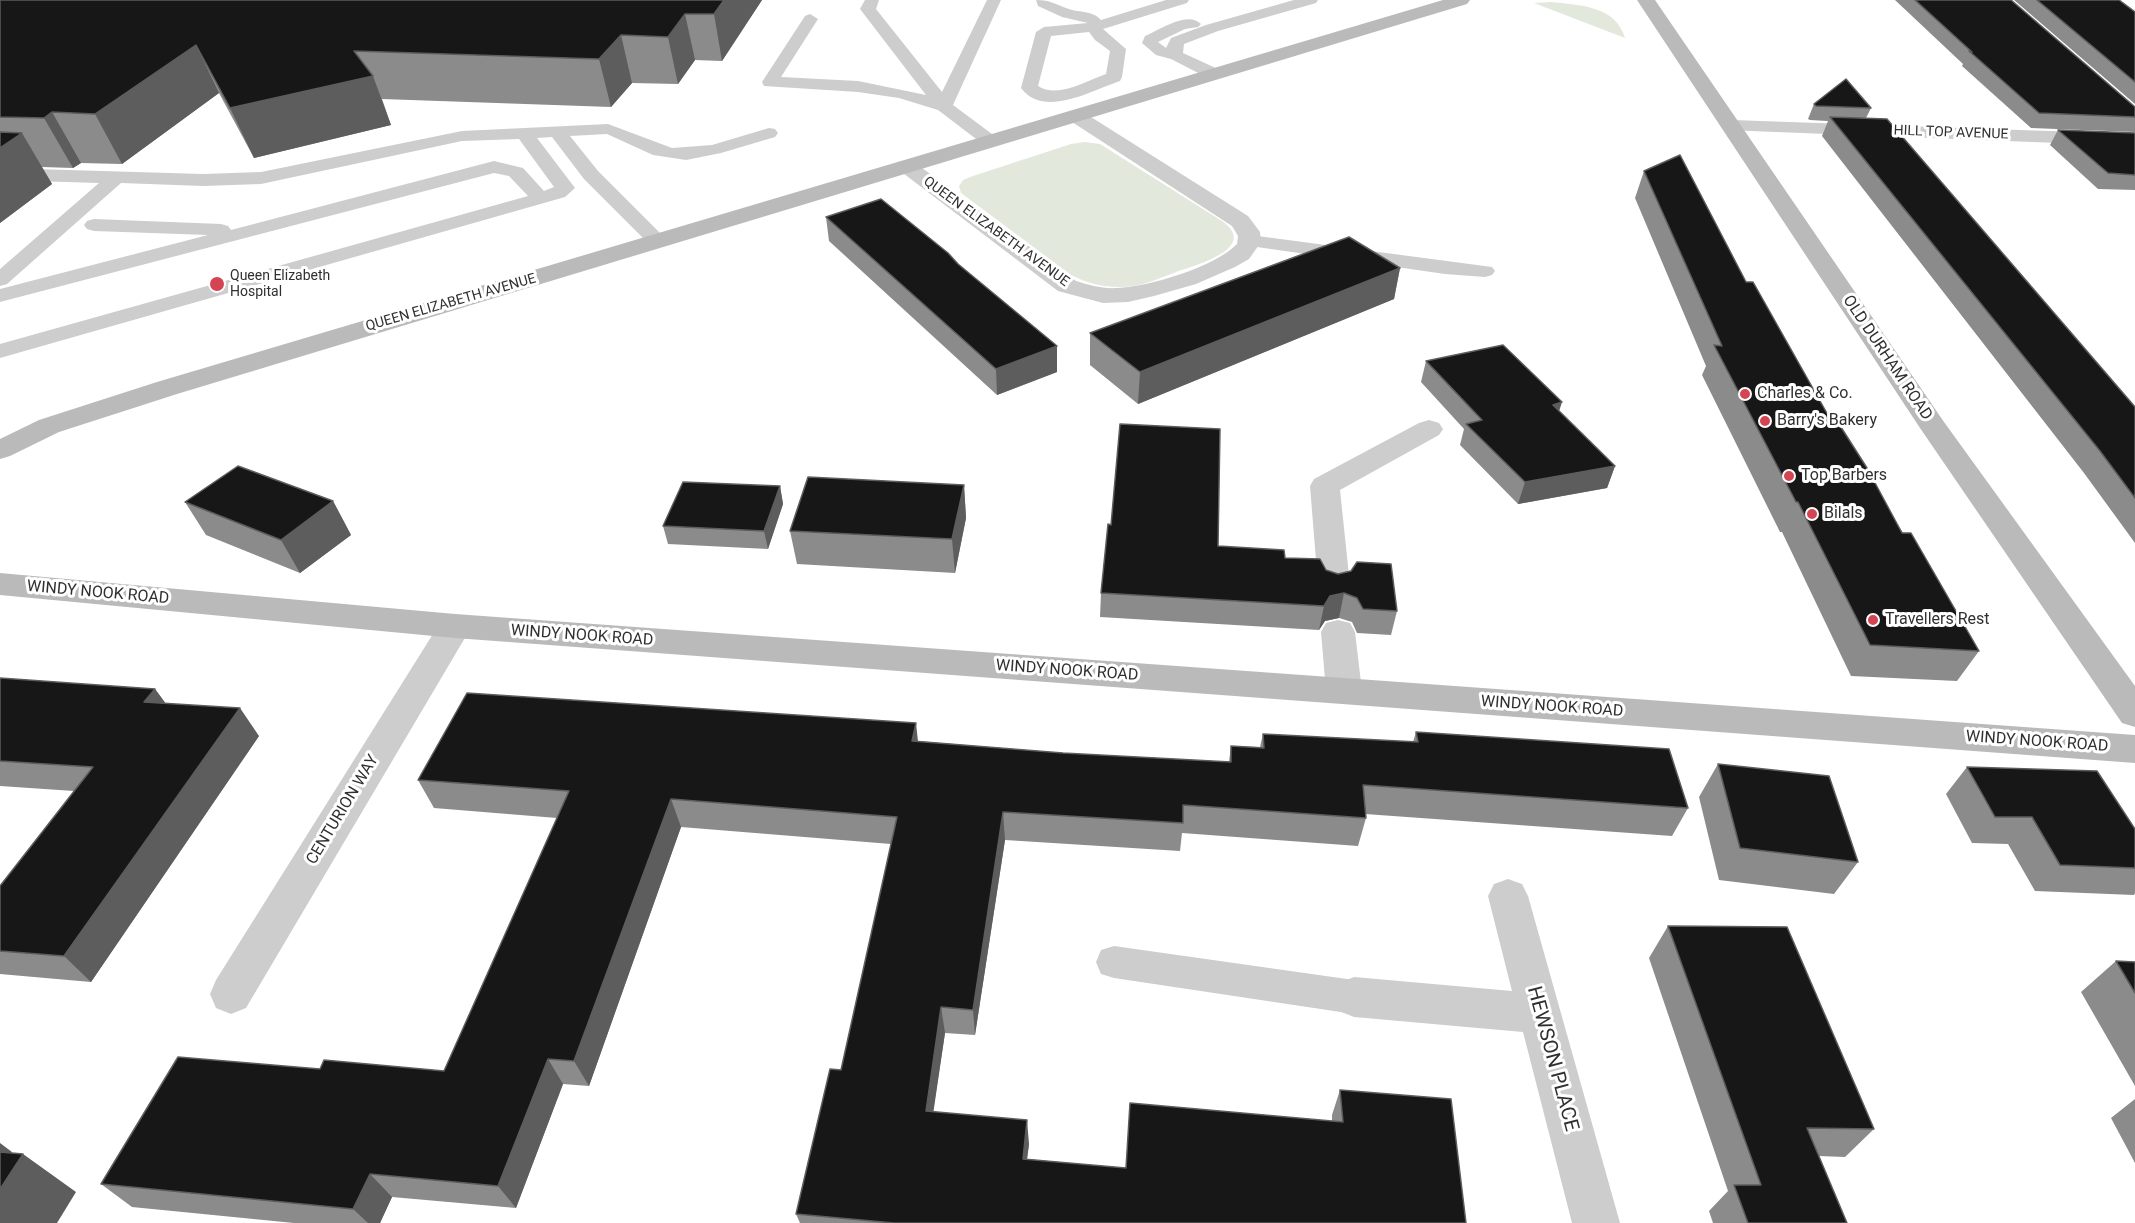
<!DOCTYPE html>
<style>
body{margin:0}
canvas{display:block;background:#fff}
</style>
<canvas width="2135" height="1223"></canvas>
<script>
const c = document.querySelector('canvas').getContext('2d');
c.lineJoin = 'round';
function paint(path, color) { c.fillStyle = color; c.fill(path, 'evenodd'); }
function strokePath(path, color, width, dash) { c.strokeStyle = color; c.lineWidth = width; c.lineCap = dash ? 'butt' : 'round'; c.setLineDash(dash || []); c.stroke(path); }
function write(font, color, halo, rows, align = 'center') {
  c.font = font + ' Roboto,sans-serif'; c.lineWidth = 6; c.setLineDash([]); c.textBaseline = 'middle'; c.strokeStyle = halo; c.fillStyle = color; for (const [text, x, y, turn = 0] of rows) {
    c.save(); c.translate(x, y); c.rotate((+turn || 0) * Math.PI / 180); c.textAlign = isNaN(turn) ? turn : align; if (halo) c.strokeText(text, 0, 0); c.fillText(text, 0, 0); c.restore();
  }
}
paint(new Path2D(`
 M1551,2c29,3 65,4 74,36l-91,-35z
 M1085,142l15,2 122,77c38,27 -26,44 -46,51 -13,5 -29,12 -43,14 -23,3 -42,-1 -62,-11l-110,-82 -2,-7 4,-6 10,-4 98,-32z`), '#e3e8dc');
paint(new Path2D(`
 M865,0h14l-3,9 66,83 45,-92h14l-48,105 43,32 3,4 -3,4h-12l-46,-35 -39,-12 -41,-6 -94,-6 -2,-4 43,-66 5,-2 8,5 -37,58 77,4 68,14 -66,-86z
 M1036,0c15,0 18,4 33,9 11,4 23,1 32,11l65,-20h23l-2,3 -84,26 23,20 -4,28 -2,4c-28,9 -76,38 -99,7l15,-56 8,-5 44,-4 -26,-6 -24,-11zM1089,32l6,8 15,11 -4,23c-20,7 -49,25 -68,12l13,-50z
 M1294,0h24l-2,3 -98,28 -34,13 -1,9 37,17 2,4 -2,4h-12l-37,-19 -15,-4 -14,-12 3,-7c14,-6 43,-26 56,-12l-3,3 -13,2 -27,13 8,6 5,-10 35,-13z
 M608,124l64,24 40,-3 57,-17 6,1 3,4 -3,4 -54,16 -35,7 -33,-5 -46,-21 -37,2 28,35 67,67 3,4 -3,4h-14l-67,-67 -32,-42 -15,1 38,50 -10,9 -565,161v-14l528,-148 -19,-20 -15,-3 -494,129v-13l208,-54 -114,-4 -7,-2 -3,-4 3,-4 7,-2 127,5 7,2 3,4 263,-69 29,7 21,23 10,-4 -35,-48 -57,2 -201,43 -58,2 -82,-3 -114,101 -7,2v-17l99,-86 -99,-3v-12l203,6 58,-2 201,-41z
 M1250,235l242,32 3,4 -3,4 -7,2 -40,-3 -202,-29 -3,-4 3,-4z
 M1114,946l240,34 13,5 6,12 -6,12 -13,5 -240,-36 -13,-4 -5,-12 5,-12z`), '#cdcdcd');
paint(new Path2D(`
 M1076,110l7,2 165,104 12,16 1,10 -12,17 -14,8 -39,17 -42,12 -26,6 -25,1 -45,-12 -163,-124 3,-5 8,-1 8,1 162,119c13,4 26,8 41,7 31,-1 98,-21 120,-44l1,-8 -6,-10 -163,-106 -3,-4 3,-4z
 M1732,120l403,14v12l-410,-16 -3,-4 3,-4z
 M1429,420l10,3 4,6 -4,6 -99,55 10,95 -5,8 -11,3 -11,-3 -5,-8 -8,-99 4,-7 105,-56z
 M455,614l12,4 5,8 -226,382 -15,6 -15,-6 -6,-14 6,-14 227,-362z
 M1338,620l12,3 5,9 7,59 -6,9 -12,4 -12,-4 -6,-9 -5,-59 5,-9z
 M1508,879l14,5 6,12 92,327h-48l-49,-191 -169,-15 -15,-6 -6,-14 6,-14 15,-6 158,14 -24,-95 6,-12z`), '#cdcdcd');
paint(new Path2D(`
 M1443,0h27l-3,4 -1290,390 -118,38 -49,24 -10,3v-20l39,-19 118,-38z
 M1637,0h18l289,422 191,264v41l-13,-4 -202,-295z
 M0,573l455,41 1680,121v28l-1680,-125 -455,-43z`), '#bababa');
paint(new Path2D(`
 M0,0h762l-40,61 -27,-1 -17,24 -46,-1 -21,24 -229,-8 9,26 -137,33 -35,-65 -97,71 -41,-1 -8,5 -31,-1 10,17 -52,39z
 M1895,0h116l124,107v25l-104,-4 -69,-62 1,-2z
 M2014,0h105l16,12v92z
 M1814,104l57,4 -5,10 269,289v136l-51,-70 -262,-337 6,-15 -18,-1 -2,-1z
 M2058,130l77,3v57l-37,-1 -48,-44z
 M1644,171l102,111 87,142 146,227 -22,30 -106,-5 -69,-144h-2l-78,-157 4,-9 -71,-168z
 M826,217l132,47 99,82v26l-60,23 -168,-154z
 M1400,268l-6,31 -256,105 -48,-39v-32z
 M1426,361l133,50 56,55 -8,22 -89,16 -58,-59 4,-16 -43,-47z
 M964,485l2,33 -11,55 -158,-9 -7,-33z
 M780,486l3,18 -15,45 -100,-5 -5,-18z
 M333,501l18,34 -51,38 -94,-38 -21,-33z
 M1218,546l67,12 41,12 71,41 -6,24 -34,-2 -5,-11 -13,-4 -14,3 -6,9 -219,-13 1,-24z
 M0,678l155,11 11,15 93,32 -168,246 -91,-8v-88l74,-95 -74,-5z
 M1416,732l272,76 -16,28 -307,-22 1,4 -8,28 -176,-13 -2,18 -175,-11 -30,195 -30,-2 -12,78 96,33 -2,15 99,9 4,-65 202,18v-6l8,-25 126,133h-666l-4,-9 45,-144 50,-226 -210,-17 -92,259 -26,-2 -47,124 -124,-11 -12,26h-86l-162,-16 -31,-23 219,-115 124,2 113,-253 -123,-10 -16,-28 500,-39 145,12 166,9 2,-16 29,1 3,-13 150,8z
 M1718,764l140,98 -24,32 -115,-14 -20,-83z
 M1967,767l168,62v64l-1,2 -99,-4 -27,-47 -36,-1 -26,-49z
 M1668,926l206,203 -29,28 -26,-1 28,67h-134l-4,-12 19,-20 -79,-233z
 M2116,961l19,1v124l-54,-94z
 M2135,1099v64l-24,-45z`), '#8b8b8b');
paint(new Path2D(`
 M724,0h38l-40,61 -8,-47z
 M685,14l10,46 -17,24 -10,-47z
 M621,35l11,48 -21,24 -12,-48z
 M196,45l23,48 -97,71 -27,-50z
 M373,76l18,49 -137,33 -24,-50z
 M52,112l29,51 -8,5 -29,-50z
 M22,133l30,51 -52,39v-75z
 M1400,268l-6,31 -256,105 2,-32z
 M1057,346v26l-60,23 -1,-26z
 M1562,402l-7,22 -2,-19z
 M1615,466l-8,22 -89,16 7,-22z
 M964,485l2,33 -11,55 -3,-34z
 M780,486l3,18 -15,45 -4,-18z
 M333,501l18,34 -51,38 -19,-33z
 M1344,593l-5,25 -14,3 -6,9 5,-24 6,-10z
 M155,689l20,27 -31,-14z
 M240,708l19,28 -168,246 -27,-26z
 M916,723l3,28 -7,-10z
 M671,799l10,28 -92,259 -15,-25z
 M1003,812l2,28 -30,195 -2,-25z
 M941,1007l4,26 -15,102 -4,-24z
 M548,1059l15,25 -47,124 -18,-22z
 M1027,1120l2,24 -5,38 -1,-23z
 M0,1143l12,9 -12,18z
 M23,1154l53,38 -19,31h-57v-34z
 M370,1174l22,23 -12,26h-12l-15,-14z`), '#5d5d5d');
const building = new Path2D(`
 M0,0h724l-10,14h-29l-17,23 -47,-2 -22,24 -245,-8 19,25 -143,32 -34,-63 -101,69 -43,-2 -8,6 -44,-1z
 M1915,0h96l124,107v10l-96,-4 -70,-62 3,1z
 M2037,0h82l16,12v70z
 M1846,79l25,29 -55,-2 -2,-2z
 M1830,117l57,2 248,288v91l-35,-47z
 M2058,130l77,3v42l-27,-2z
 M0,132l22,1 -22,15z
 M1680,155l66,127h7l80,142h6l28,44 35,65h9l68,118 -109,-6 -72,-143h-2l-82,-157 8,1 -78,-175z
 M881,199l67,54 10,11 99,82 -61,23 -170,-152z
 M1349,237l51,31 -260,104 -50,-39z
 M1503,345l59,57 -9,3 62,61 -90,16 -59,-58 16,-4 -56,-59z
 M1120,424l100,5 -2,117 66,4 1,8 35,1 6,11 12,4 13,-3 6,-9 34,2 6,47 -34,-2 -6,-11 -13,-5 -14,3 -6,10 -223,-13 7,-69 3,1z
 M238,466l95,35 -52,39 -96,-38z
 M808,477l156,8 -12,54 -162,-8z
 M683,482l97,4 -16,45 -101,-5z
 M0,678l155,11 -11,13 96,6 -176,248 -64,-5v-65l93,-119 -93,-6z
 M467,693l449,30 -4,18 151,12 168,9v-16l33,2 -1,-14 155,8 -2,-10 253,17 19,59 -325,-23 3,33 -183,-13v18l-180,-11 -30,198 -32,-3 -15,104 101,9 -4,39 103,9 4,-65 213,19 -3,-32 111,9 15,124h-572l-98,-9 34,-145 11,1 56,-253 -226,-18 -97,262 -26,-2 -50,127 -128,-12 -17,35 -252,-25 77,-127 142,12 4,-9 120,11 125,-280 -151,-11z
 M1718,764l111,12 29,86 -118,-14z
 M1967,767l130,4 38,58v39l-75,-3 -28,-48h-37z
 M1668,926l119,1 87,202 -67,-1 40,95h-99l-14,-38h27z
 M2116,961l19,1v31z
 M0,1152l23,2 -23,35z`);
paint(building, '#171717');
strokePath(building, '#5d5d5d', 1.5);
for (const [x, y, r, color] of [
 [217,284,8,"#d34552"],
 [1745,394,6,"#d34552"],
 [1765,421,6,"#d34552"],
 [1789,476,6,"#d34552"],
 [1812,514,6,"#d34552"],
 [1873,620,6,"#d34552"]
]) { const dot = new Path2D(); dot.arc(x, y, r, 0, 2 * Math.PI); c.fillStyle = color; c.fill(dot); strokePath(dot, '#fff', 2); }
write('14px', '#303030', '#fff', [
 ["HILL TOP AVENUE",1951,133,2],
 ["QUEEN ELIZABETH AVENUE",996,232,36],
 ["QUEEN ELIZABETH AVENUE",451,303,-16]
]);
write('14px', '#303030', '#fff', [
 ["Queen Elizabeth",230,276],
 ["Hospital",230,292]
], 'left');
write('16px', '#303030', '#fff', [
 ["OLD DURHAM ROAD",1887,358,56],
 ["WINDY NOOK ROAD",98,593,5],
 ["WINDY NOOK ROAD",582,636,4],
 ["WINDY NOOK ROAD",1067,671,4],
 ["WINDY NOOK ROAD",1552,707,4],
 ["WINDY NOOK ROAD",2037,742,4],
 ["CENTURION WAY",343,810,-59]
]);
write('16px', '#303030', '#fff', [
 ["Charles & Co.",1757,394],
 ["Barry's Bakery",1777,421],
 ["Top Barbers",1801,476],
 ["Bilals",1824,514],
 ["Travellers Rest",1885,620]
], 'left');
write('20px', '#303030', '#fff', [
 ["HEWSON PLACE",1552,1059,75]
]);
</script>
